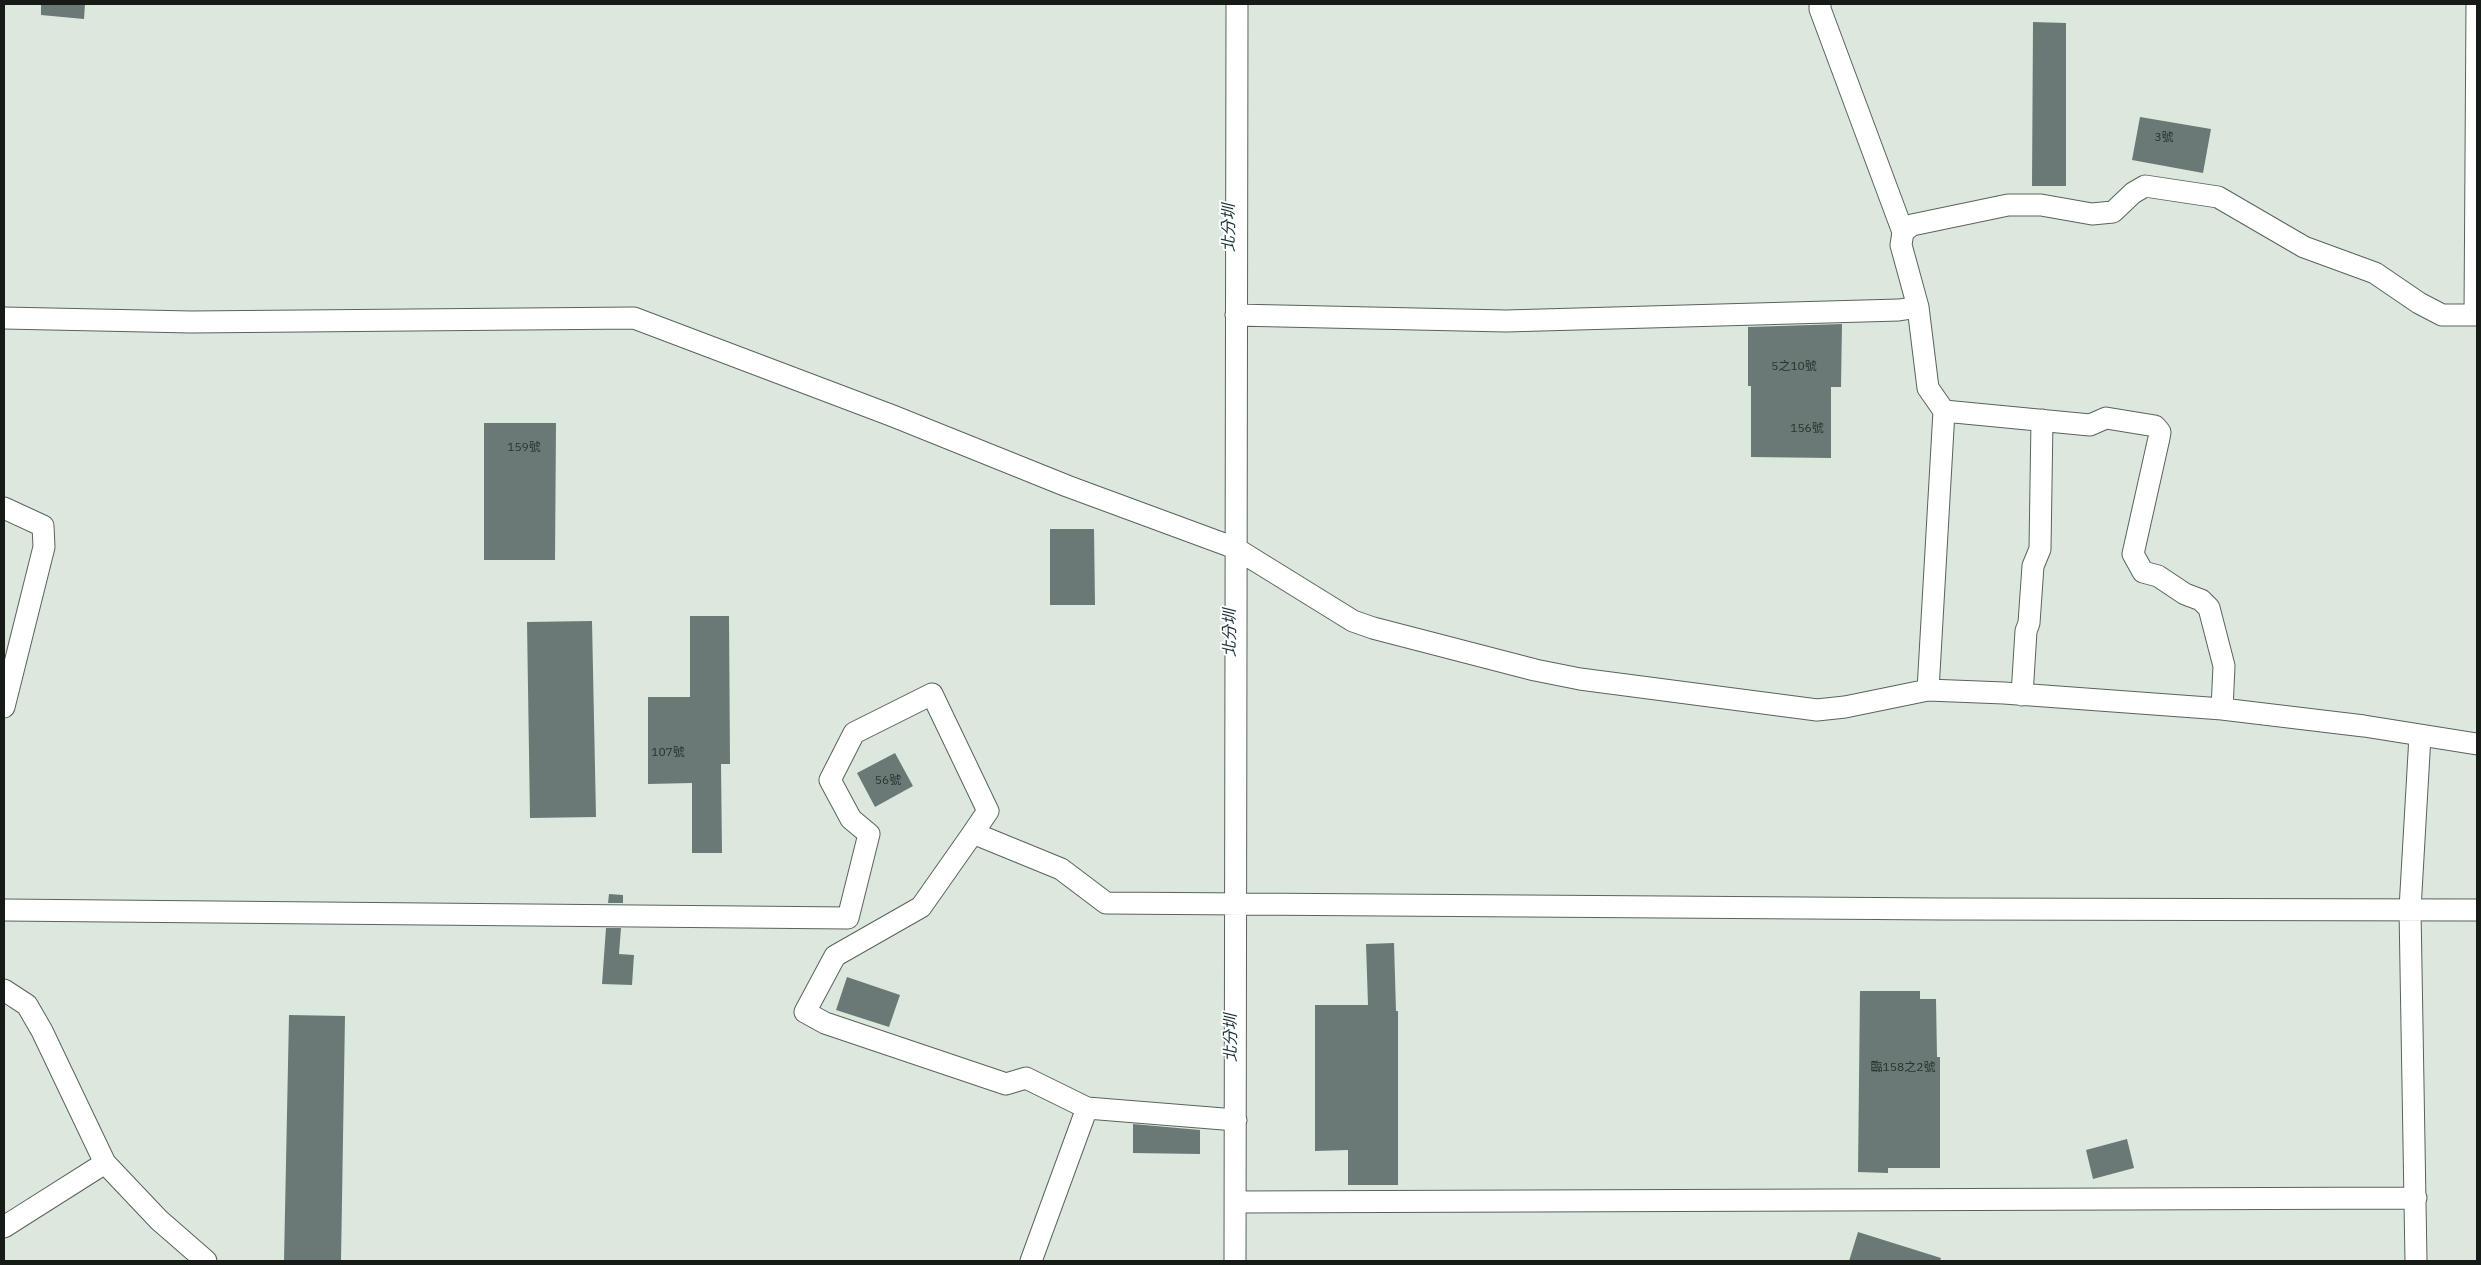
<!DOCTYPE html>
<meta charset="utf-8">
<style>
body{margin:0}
#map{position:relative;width:2481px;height:1265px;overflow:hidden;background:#dce8dd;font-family:"IBM Plex Sans",sans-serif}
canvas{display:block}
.frame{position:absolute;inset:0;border:5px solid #161b17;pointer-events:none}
</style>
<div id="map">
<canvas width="2481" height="1265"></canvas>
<div class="frame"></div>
</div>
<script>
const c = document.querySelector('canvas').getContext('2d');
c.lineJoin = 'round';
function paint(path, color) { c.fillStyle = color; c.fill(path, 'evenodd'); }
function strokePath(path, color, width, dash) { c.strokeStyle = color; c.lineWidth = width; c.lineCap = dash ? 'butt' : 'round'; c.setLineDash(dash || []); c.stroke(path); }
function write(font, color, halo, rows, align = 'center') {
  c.font = font + ' "IBM Plex Sans","Noto Sans TC",sans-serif'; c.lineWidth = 4; c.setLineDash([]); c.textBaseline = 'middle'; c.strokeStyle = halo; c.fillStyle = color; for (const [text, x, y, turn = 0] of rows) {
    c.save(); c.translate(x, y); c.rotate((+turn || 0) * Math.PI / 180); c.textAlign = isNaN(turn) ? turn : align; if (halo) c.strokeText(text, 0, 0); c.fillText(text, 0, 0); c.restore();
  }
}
paint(new Path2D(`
 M41,4h44l-1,15 -43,-4z
 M2033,22l33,1v163h-34z
 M2140,117l71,12 -8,44 -71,-13z
 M1842,324l-1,63h-10v71l-80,-1v-71h-3v-59z
 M484,423h72l-1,137h-71z
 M1050,529h44l1,76h-45z
 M690,616h39l1,148h-9l1,89h-30v-70l-44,1v-87h42z
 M592,621l4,196 -66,1 -3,-196z
 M895,753l18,33 -38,21 -18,-34z
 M609,894l14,1v8h-15z
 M606,928h15l-2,26 15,1 -2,30 -30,-1z
 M1394,943l2,68h2v174h-50v-35l-33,1v-146h53l-2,-61z
 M847,977l53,18 -11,32 -53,-17z
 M1860,991h60v8h16l1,58h3v111h-52v5l-30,-1z
 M289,1015l56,1 -4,245h-57z
 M1133,1124l67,6v24l-67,-1z
 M2127,1139l7,29 -41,11 -7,-29z
 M1858,1232l83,26 -1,3h-91z`), '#6a7975');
const minor = new Path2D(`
 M1820,4v5l83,223
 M1918,307l10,81 16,23 -16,279
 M1236,315l270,6 393,-11 19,-3 -17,-62 2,-13 9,-7 96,-20h33l51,9 21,-2 20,-19 12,-7 73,11 86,50 71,26 44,30 23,12h33l2,-311
 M4,318l187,4 443,-4 259,98 174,70 168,62 118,73 20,7 162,42 45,9 237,31 28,-3 83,-17 76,3 218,16 142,17 113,18
 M1944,411l146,14 16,-7 49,8 5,6 -1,6 -26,116 10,18 15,4 27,18 16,6 8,8 15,58 -2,43
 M4,508l39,18 1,21 -40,160
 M2022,695l4,-64 3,-8 4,-57 7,-17 2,-129
 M973,833l-52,74 -86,49 -30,56 20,11 181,61 20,-6 61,30 149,12
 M4,910l844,8 21,-84 -18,-15 -21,-39 24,-47 78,-39 56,117 -15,22 88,36 45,34 838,6 533,1
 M4,990l23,15 15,26 63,132 54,57 47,41
 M1236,1202l1180,-4
 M4,1227l101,-64
 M1031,1261l56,-153
 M1235,1261l2,-1257
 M2416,1261l-6,-352 10,-173`);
strokePath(minor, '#59635b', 23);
strokePath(minor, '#fff', 21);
write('12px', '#2b322e', null, [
 ["3號",2164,138],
 ["5之10號",1794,367],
 ["156號",1807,429],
 ["159號",524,448],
 ["107號",668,753],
 ["56號",888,781],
 ["臨158之2號",1903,1068]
]);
write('italic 16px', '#183134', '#fff', [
 ["北分圳",1229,228,-90],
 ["北分圳",1230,633,-90],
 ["北分圳",1231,1038,-90]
]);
</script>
